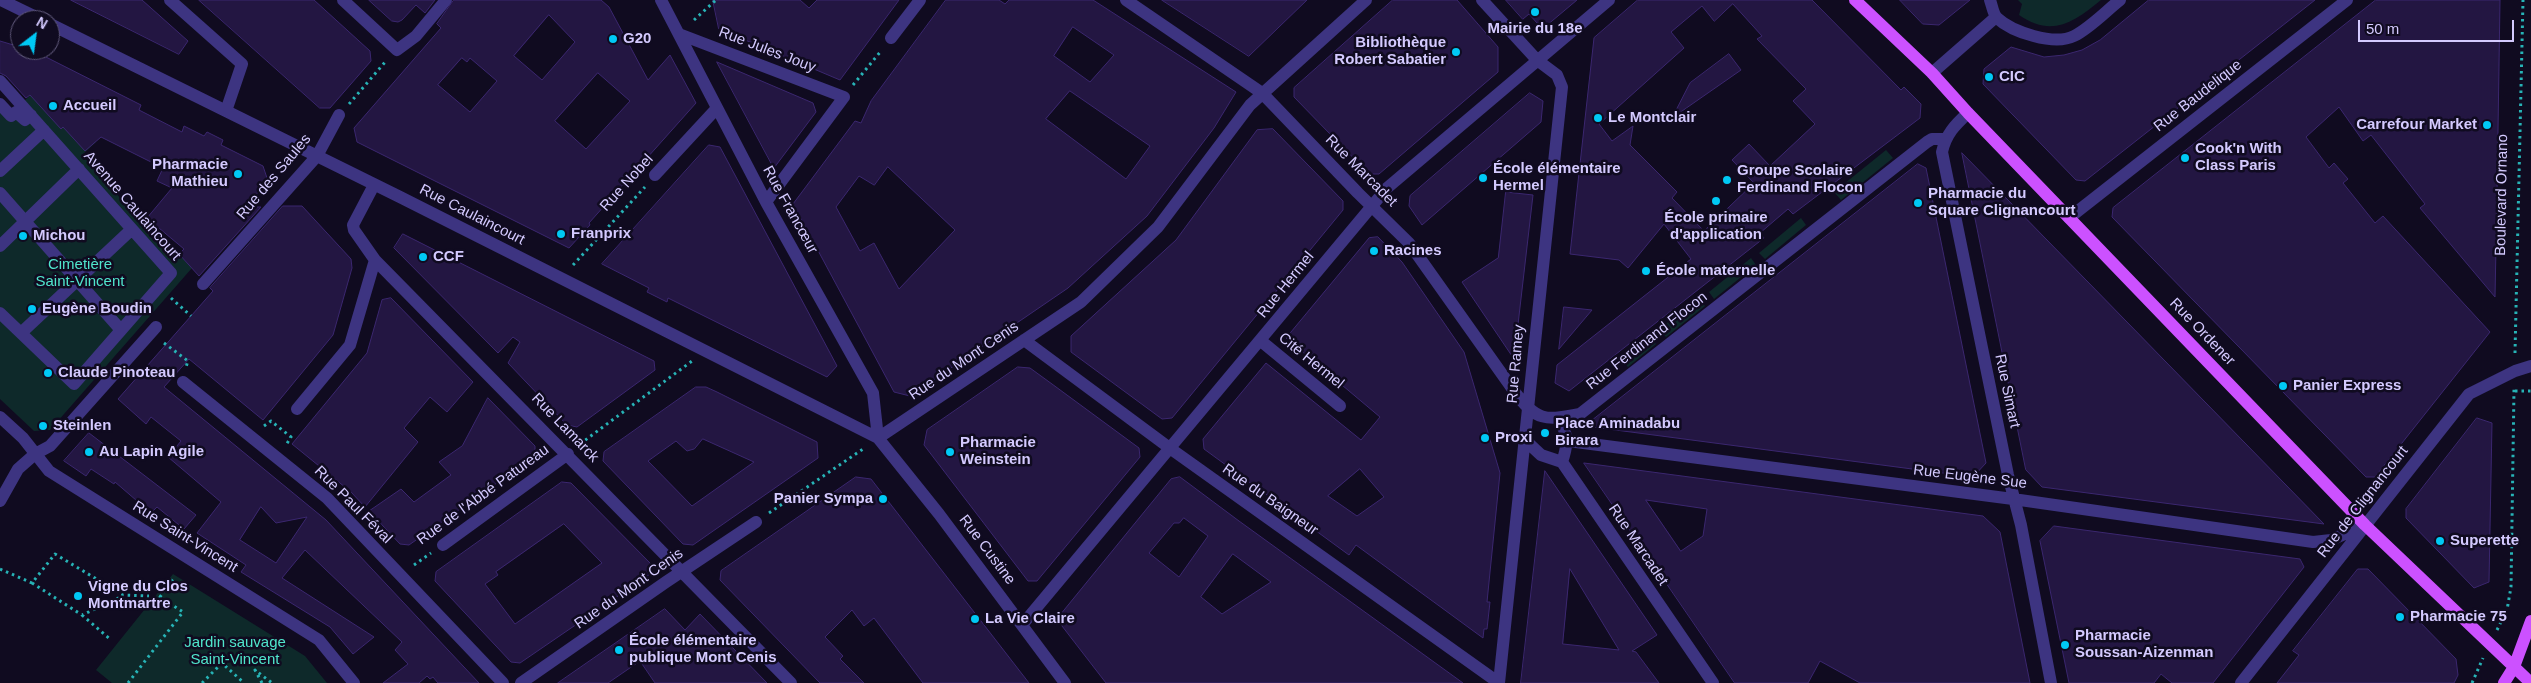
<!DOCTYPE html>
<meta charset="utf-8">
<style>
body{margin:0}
#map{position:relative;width:2531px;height:683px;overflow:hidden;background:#100b20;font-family:Arial,sans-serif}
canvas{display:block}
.north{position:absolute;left:10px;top:10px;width:50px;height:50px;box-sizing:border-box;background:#100b20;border:1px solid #5e5779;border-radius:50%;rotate:30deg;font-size:14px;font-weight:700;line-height:20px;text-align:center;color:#d4caff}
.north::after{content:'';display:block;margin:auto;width:18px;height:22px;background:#00c9f5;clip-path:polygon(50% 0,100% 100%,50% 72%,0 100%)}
.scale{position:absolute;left:2358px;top:20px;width:156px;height:22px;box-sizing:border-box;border:2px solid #d4caff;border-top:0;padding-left:6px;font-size:15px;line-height:18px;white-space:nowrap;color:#d4caff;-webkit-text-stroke:4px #100b20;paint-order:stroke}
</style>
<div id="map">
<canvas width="2531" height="683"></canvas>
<div class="north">N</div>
<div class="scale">50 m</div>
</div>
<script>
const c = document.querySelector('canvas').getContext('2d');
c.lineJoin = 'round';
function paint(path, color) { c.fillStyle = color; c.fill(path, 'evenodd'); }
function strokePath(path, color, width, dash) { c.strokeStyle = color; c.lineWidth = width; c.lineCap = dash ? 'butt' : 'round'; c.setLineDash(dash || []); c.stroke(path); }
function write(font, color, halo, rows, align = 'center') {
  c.font = font + ' Arial,sans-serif'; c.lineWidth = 5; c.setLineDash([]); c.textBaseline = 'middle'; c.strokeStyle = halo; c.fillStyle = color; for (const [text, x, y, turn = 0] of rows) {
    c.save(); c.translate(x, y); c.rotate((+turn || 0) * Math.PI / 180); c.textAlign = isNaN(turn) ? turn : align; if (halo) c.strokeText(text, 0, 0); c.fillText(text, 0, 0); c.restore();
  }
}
paint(new Path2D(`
 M2018,0h83c-27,22 -49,38 -82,15l3,-11z
 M31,95l65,47 -14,13 55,62 3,-5 52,56 -142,162 -16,1 -34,-32v-300l11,13z
 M1886,150l7,8 -52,42 -7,-8z
 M1801,218l5,7 -41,34 -6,-6z
 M1751,258l5,7 -42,34 -5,-7z
 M1699,298l6,8 -39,31 -7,-8z
 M1649,336l7,8 -28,23 -7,-8z
 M173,574l132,82 22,27h-215l-16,-13z`), '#0e292a');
const building = new Path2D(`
 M71,0h71l46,41 -9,13z
 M199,0h115l56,51 1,10 -41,47h-10z
 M369,0h66l-10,13 -9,-8 -14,15 -4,2 -6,-1z
 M454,0h147l8,7 39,73 22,-25 26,48 -107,120 1,2 -21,23 -212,-106 -3,-14 87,-100 -4,-4zM549,15l26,27 -33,38 -28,-24zM462,58l5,4 3,-4 27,23 -27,31 -32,-27zM598,73l32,28 -44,48 -31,-28z
 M713,0h87l9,8 8,-8h82l-59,80 -121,-51z
 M946,0h53l6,4 4,-4h84l143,92 -22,36 -67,88 -79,72 -158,108 -16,-4 -101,-188 62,-83 6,2 10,-22zM1073,27l41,28 -24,27 -36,-26zM1070,91l80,55 -24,33 -80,-60zM888,167l67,63 -56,59 -25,-46 -14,8 -24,-44 23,-31 15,9z
 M1162,0h145l-58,56z
 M1393,0h64l41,47v25l-119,102h-10l-75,-77v-9z
 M1506,0h71l-31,26 -3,-3h-6l-8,-9 -6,5z
 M1638,0h174l89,90 3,-3 17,17 -1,14 -127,96 -5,-5 -28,24 4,5 -195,153 -14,-8 2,-18 134,-106 -27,-35 -36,44 -9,-8 -49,-6 24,-216zM1733,4l29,32 -5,3 49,50 -13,12 22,23 -45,42 -21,-22 -17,16 22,23 -50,48 -32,-33 5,-6 -47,-47 3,-19 -21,15 -13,-17 85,-76 -13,-16 31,-26 12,15z
 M1900,0h70l-31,25 -16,-1z
 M2149,0h166l-230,181 -9,-1 -93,-96 1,-15 27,-22 33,10 20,-2 18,-5 18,-10z
 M2376,0h124l-3,196 -2,101 -75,-89 5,-4 -54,-69 -8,6 -24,-34 -33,30 23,31 5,-5 14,16 -5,4 32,40 8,-7 107,116 -115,145h-9l-254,-260 1,-9z
 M0,41l20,6v3h12l109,55 -2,5 43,22 2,-6 20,10 3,-4 16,8 -2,5 42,21 5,15 -23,26h16l-62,69 -20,-22 5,-5 -37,-31 25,-30 -15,-7 6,-13 -62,-31 -16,14 -22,-24 -2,2 -31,-34 -4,3 -20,-22 -6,-3z
 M1729,54l12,16 -69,48 18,-35z
 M717,62l96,41 3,9 -42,56z
 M1530,93l13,8 -2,21 -119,103 -13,-19 1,-10z
 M1273,129l70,72v9l-171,208 -10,1 -91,-67v-16l105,-96 81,-110z
 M709,145l11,2 117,219 -10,11 -159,-79 -1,4 -20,-10 2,-4 -47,-24z
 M1962,153l45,46 317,325 -282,-37 -16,-17z
 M1918,164l8,4 60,295 -13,14 -388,-51z
 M1506,192l27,3 -19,164 -52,-77 36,-24z
 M283,206h19l49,53 1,9 -19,67 -70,85 -74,-61 -25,28 162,133 153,163h-41l-5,-6 -3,2 -3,-3 -8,7h-36l25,-19 -13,-14 7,-8 -97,-92 -23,28 92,59 -21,17 -23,-27 -89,-55 5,-7 -49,-32 24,-31 -53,-45 13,-16 -30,-24 -5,7 -28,-25 95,-108 -3,-3zM261,507l15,16 31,-6 -31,46 -36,-23z
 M403,234l251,127 1,9 -78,57 -10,-2 -59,-62 12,-21 -7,-5 -15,16 -104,-105z
 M1378,237l24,25 62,90 36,121 -13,129h3l-3,27h-3l-1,9 -127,-93 -7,10 -145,-106 -1,-10 63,-76 95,77 19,-23 -94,-79 83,-100zM1360,469l24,28 -27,19 -29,-20z
 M391,298l82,84 -26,30 -17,-15 -26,31 14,14 -53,65 -14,-15 -59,-48 75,-91 15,-53z
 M1564,307l28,3 -33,39z
 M1018,367l12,1 22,16 87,64 1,9 -103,124h-9l-104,-136 3,-15z
 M696,387h10l11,5 100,50 1,16 -125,87 -10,-1 -80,-83 1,-9zM703,439l51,23 -62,44 -44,-45 28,-20 11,10 7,-2z
 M488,398l47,48v10l-126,89 -9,-1 -31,-33 32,-22 13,13 37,-27 -12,-13 23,-16z
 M2477,418l15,5 -3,159 -15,6 -68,-70v-9z
 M89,433l107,82 -12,14 -27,-22 -6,6 -36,-31 -1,2 -23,-15 -5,7 -22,-15z
 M1584,463l399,53 17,16 30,151h-170l-40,-22 -12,22h-73zM1646,500l61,9 -4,27 -22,15z
 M1545,471l112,164 -25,16 4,1 23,31h-138zM1570,569l49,81 -56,-6z
 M856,477l15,2 158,204h-106l-49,-65 -10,8 -12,-16 -27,27 18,19 -3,3 24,24h-44l-100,-103 1,-9z
 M1180,477l59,44 224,162h-357l-44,-57 -2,-11 111,-136zM1184,518l24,18 -29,41 -30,-24 25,-30h5zM1233,554l38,28 -49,32 -21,-17z
 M562,482l9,1 80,81 -1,10 -130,89 -9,-1 -76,-81 1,-9zM564,524l38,39 -87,61 -30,-40 13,-9 -2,-3z
 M2054,526l246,33 4,8 -91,116h-41l-11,-9 -7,9h-85l-29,-142z
 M2358,569h10l88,90 2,16 -4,8h-177l22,-28 -6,-4z
 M665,609l20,21 15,-16 67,69h-112l-15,-22 -32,22h-50z`);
paint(building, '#231642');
strokePath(building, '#3b276f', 1);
strokePath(new Path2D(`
 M694,20l22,-20
 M853,85l28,-34
 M349,104l37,-43
 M573,265l72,-78
 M171,298l20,18
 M164,343l24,18 -2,6
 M2515,353l8,-353
 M2515,391h16
 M264,426l7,-5 20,16 -5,8
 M580,444l112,-83
 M769,513l94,-64
 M414,565l17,-12
 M0,569l32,14 23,-29 68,41 26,1
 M32,583l50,32 41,-19
 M82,615l29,25
 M2497,630l10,-20 4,-23 3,-198
 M128,683l55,-71 -23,-15 14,-19
 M202,683l20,-20 22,20
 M262,683l-7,-13 17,13
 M2472,683l11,-25`), '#27b3b6', 3, [2.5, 4]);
strokePath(new Path2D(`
 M1,0l41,20
 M170,0l72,64 -16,47
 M343,0l54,50 19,-14 30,-36
 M661,0l105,202 107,191 5,45
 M1126,0l136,93 96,100 51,50 105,148c22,30 31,30 66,23l347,-272 5,-3h13
 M1482,0l55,60 20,15 5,12 -63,596
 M1990,0c2,5 3,14 7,18 15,14 57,28 77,18 16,-8 32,-25 46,-36
 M50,24l350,173 478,241 61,76 126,169
 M679,34l165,63 -78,105
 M891,38l29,-38
 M1932,73l64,-56
 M0,81l171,192 -97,111 -74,-71
 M0,104l11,12 5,-4 9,8 6,-5
 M1968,113c-13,12 -22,21 -26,39l66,323 13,50 30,158
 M0,171l44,-41
 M655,175l62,-67
 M374,185l-21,40 1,5 21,30 416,423
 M0,193l120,136
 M2069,218l278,-218
 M0,246l79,-77
 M203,284l114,-128 22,-41
 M21,333l111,-104
 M1024,340l147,109 328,234
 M1261,341l79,65
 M183,382l144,116 176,185
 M297,409l53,-64 25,-85
 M0,417l23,21 26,33 270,169 35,43
 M1557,418c12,15 11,27 5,44
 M878,438l203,-136 77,-75 92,-122 116,-105
 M1525,440l16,15 21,7 151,221
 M1568,441l445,58 300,43 18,-2 34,-15
 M0,501l18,-32 17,-15 15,-8 106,-119
 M443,545l125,-91
 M1022,625l365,-437 222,-188
 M521,683l145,-101 90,-60
 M2241,683l228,-289 46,-23 16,-5`), '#3d3481', 12);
strokePath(new Path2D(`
 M1855,0l77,73 36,40 397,412 166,158
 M2504,683l10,-16 17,-46`), '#cc51ff', 12);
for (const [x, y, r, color] of [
 [1535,12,5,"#00c9f5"],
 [613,39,5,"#00c9f5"],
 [1456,52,5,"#00c9f5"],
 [1989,77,5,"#00c9f5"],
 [53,106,5,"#00c9f5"],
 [1598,118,5,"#00c9f5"],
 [2487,125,5,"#00c9f5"],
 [2185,158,5,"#00c9f5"],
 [238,174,5,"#00c9f5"],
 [1483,178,5,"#00c9f5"],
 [1727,180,5,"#00c9f5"],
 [1716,201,5,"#00c9f5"],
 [1918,203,5,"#00c9f5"],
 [561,234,5,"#00c9f5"],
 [23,236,5,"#00c9f5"],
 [1374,251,5,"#00c9f5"],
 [423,257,5,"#00c9f5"],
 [1646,271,5,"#00c9f5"],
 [32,309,5,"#00c9f5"],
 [48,373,5,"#00c9f5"],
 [2283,386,5,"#00c9f5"],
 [43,426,5,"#00c9f5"],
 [1545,433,5,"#00c9f5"],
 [1485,438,5,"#00c9f5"],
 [89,452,5,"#00c9f5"],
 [950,452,5,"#00c9f5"],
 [883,499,5,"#00c9f5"],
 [2440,541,5,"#00c9f5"],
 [78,596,5,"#00c9f5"],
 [2400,617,5,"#00c9f5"],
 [975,619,5,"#00c9f5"],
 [2065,645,5,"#00c9f5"],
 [619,650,5,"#00c9f5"]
]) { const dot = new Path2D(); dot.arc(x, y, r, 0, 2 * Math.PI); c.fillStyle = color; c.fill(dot); strokePath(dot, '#100b20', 2); }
write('bold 15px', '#d4caff', '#100b20', [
 ["Mairie du 18e",1535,29,"center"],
 ["G20",623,39],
 ["Bibliothèque",1446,43,"right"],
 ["Robert Sabatier",1446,60,"right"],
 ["CIC",1999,77],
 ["Accueil",63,106],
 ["Le Montclair",1608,118],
 ["Carrefour Market",2477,125,"right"],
 ["Cook'n With",2195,149],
 ["Class Paris",2195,166],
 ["Pharmacie",228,165,"right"],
 ["Mathieu",228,182,"right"],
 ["École élémentaire",1493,169],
 ["Hermel",1493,186],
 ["Groupe Scolaire",1737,171],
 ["Ferdinand Flocon",1737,188],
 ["Pharmacie du",1928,194],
 ["Square Clignancourt",1928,211],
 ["École primaire",1716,218,"center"],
 ["d'application",1716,235,"center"],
 ["Franprix",571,234],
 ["Michou",33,236],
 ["Racines",1384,251],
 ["CCF",433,257],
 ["École maternelle",1656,271],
 ["Eugène Boudin",42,309],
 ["Claude Pinoteau",58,373],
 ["Panier Express",2293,386],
 ["Place Aminadabu",1555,424],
 ["Birara",1555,441],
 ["Steinlen",53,426],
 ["Proxi",1495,438],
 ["Pharmacie",960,443],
 ["Weinstein",960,460],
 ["Au Lapin Agile",99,452],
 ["Panier Sympa",873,499,"right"],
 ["Superette",2450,541],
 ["Vigne du Clos",88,587],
 ["Montmartre",88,604],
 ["Pharmacie 75",2410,617],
 ["La Vie Claire",985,619],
 ["Pharmacie",2075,636],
 ["Soussan-Aizenman",2075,653],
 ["École élémentaire",629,641],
 ["publique Mont Cenis",629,658]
], 'left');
write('15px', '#d4caff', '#100b20', [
 ["Rue Jules Jouy",767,50,21],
 ["Rue Baudelique",2198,96,-38],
 ["Rue Marcadet",1361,171,45],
 ["Rue des Saules",274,177,-50],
 ["Rue Nobel",627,183,-48],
 ["Boulevard Ornano",2502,195,-89],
 ["Avenue Caulaincourt",132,206,49],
 ["Rue Francœur",790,210,61],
 ["Rue Caulaincourt",472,215,27],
 ["Rue Hermel",1286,285,-51],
 ["Rue Ordener",2202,332,46],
 ["Rue Ferdinand Flocon",1647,341,-38],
 ["Rue du Mont Cenis",964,361,-34],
 ["Cité Hermel",1311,361,39],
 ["Rue Ramey",1516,364,-85],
 ["Rue Simart",2007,391,78],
 ["Rue Lamarck",565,428,46],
 ["Rue Eugène Sue",1970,477,7],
 ["Rue de l'Abbé Patureau",483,495,-36],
 ["Rue du Baigneur",1270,500,35],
 ["Rue de Clignancourt",2363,502,-52],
 ["Rue Paul Féval",353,505,45],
 ["Rue Saint-Vincent",185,537,32],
 ["Rue Marcadet",1638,545,56],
 ["Rue Custine",987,550,53],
 ["Rue du Mont Cenis",629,589,-35]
]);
write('15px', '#50e5cc', '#100b20', [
 ["Cimetière",80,265],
 ["Saint-Vincent",80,282],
 ["Jardin sauvage",235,643],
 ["Saint-Vincent",235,660]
]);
</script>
